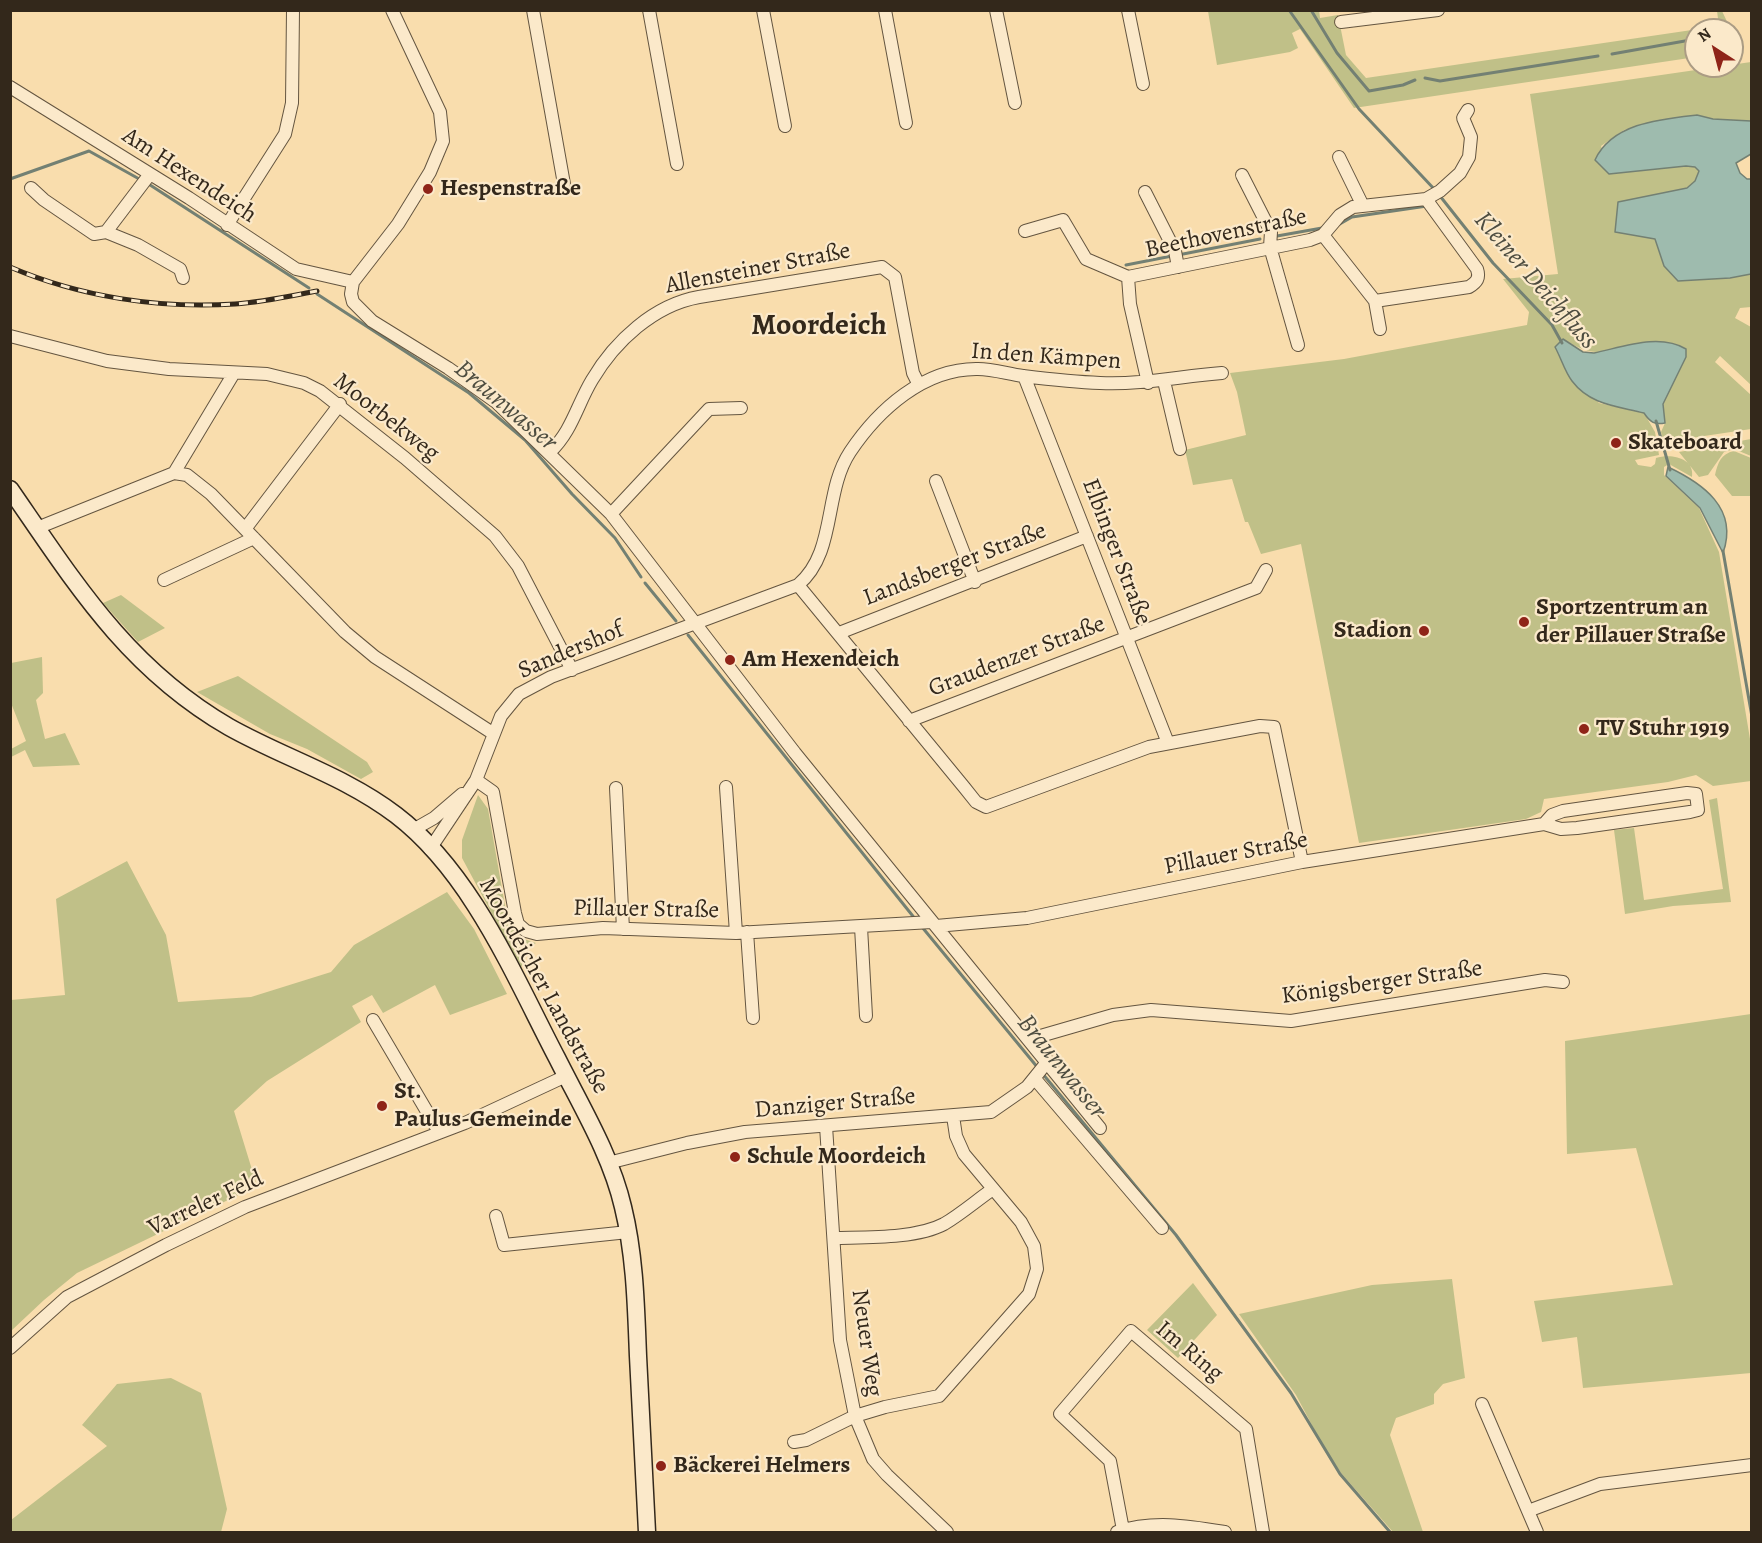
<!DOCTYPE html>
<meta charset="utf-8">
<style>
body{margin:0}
#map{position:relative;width:1762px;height:1543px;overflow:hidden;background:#f9ddad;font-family:Alegreya,serif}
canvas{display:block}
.frame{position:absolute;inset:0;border:12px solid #33281b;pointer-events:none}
.north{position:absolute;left:1684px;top:18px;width:60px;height:60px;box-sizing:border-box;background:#fbe9ca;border:2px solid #ab9c84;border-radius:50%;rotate:324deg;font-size:16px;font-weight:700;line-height:24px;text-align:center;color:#33281b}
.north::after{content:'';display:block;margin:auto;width:21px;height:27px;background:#8f2418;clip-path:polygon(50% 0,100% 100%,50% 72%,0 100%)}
</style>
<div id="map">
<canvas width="1762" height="1543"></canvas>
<div class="frame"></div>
<div class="north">N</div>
</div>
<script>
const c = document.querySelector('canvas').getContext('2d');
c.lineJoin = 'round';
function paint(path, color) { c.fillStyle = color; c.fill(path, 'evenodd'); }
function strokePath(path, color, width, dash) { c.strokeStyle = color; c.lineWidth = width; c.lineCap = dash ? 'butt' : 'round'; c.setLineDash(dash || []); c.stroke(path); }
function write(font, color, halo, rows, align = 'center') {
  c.font = font + ' Alegreya,serif'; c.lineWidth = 4.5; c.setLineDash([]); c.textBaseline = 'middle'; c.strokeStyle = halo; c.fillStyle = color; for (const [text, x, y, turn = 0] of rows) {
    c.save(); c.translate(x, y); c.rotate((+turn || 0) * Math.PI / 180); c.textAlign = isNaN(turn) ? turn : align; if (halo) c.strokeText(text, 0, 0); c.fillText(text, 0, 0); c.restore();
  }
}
paint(new Path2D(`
 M1319,10l1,8 18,-3 8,40 20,23 353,-52 -2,-15h5l9,19h-35v27l-342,51 -54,-79 -8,4 6,15 -8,4 -73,13 -9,-54z
 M1751,62v59l-38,-2 -16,-4 -36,5 -37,10 -23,16 8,28 77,-8 9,1 4,4 -4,10 -8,7 -69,14 -3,30 40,7 9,27 14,15 52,-3 21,-4v33l-11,1 -5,10 16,9v58l-31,-29 -5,6 36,33v34l-87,13 -3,-10 4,-9 -2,-19 14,-32 -35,-28c-36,7 -45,16 -79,-5l-8,8 8,15 36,41 45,10 11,19 4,23 -24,5 3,5 13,2 4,-3 1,-6c15,-5 39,0 36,19l-23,-13 -5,3v8l35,33 20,44 32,193v36l-38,5 -17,-11 -28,7 -124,17 -3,13 -15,7 -167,24 -58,-299 -40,10 -13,-32h-3l-13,-43 -39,6 -8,-35 61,-15 -9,-43 -7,-19 114,-14 183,-34 2,-13 -26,-33 55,-5 -28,-180z
 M1751,439v17l-17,-7 -10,3 -16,23 -9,2 -20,-25z
 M1734,451l17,7v38h-19l-17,-21c3,-13 6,-21 19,-24z
 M121,595l44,33 -27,14 -35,-39z
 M42,657l1,36 -7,7 9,39 20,-6 15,32 -47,2 -8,-17 -14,7v-8l15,-8 -15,-38v-40z
 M238,676l129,86 6,10 -12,7 -54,-30 -37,-15 -73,-42z
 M478,795l10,14 19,108 14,21 15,5 -7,5 -8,20 -59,-110v-18z
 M1717,798l14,104 -58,4 -48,8 -11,-84 20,-2 10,72 79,-11 -14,-89z
 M127,861l39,74 12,67 73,-5 80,-25 23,-27 93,-53 27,37 33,65 -57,21 -15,-30 -52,28 -11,-18 -20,11 9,16 -94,59 -33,30 23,75 -180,87 -33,27 -33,31v-331l54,-5 -9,-96z
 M1751,1014v359l-168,15 -6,-51 -35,5 -8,-41 139,-16 -37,-137 -69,6 -2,-113z
 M1452,1279l13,99 -22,6 -9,10v10l-38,14 -6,17 33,97h-30l-52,-59 -19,-29 -26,-49 -57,-81 133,-29z
 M1193,1283l24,32 -39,43 -31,-28z
 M171,1378l30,15 26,116 -6,23h-210v-12l96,-74 -25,-21 35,-41z`), '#c0c088');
const water = new Path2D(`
 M1697,115l16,4 38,2v33l-15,9 4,10 7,6h4v95l-21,4 -52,3 -14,-15 -9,-27 -40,-7 3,-30 69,-14 8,-7 4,-10 -4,-4 -9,-1 -77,8 -14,-14c17,-37 66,-41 102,-45z
 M1563,339l20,13 11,1c29,-6 65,-20 92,-4v8l-23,47 2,19c-11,2 -15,-1 -21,-10 -27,-7 -54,-8 -72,-32 -7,-9 -11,-23 -17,-34z
 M1668,467c34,16 71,41 55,86l-23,-45 -34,-32z`);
paint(water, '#9ebbae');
strokePath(water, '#738073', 1.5);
strokePath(new Path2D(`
 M1289,10l70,99 77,82
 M1311,10l26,43 32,38 34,-6 12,-5
 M1612,54l84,-15
 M1425,78l15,3 158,-25
 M10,179l79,-28 52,29
 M147,183l162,105
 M1440,196l53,67 59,62 10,18
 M1338,225l14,-8 75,-11
 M1277,236l45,-8
 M1178,255l82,-16
 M1126,265l46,-9
 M317,294l152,99 56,47 47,54 43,44 26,39
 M1656,421l14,49
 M1723,551l29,166
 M645,583l31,38
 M688,635l228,285
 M922,927l116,141
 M1042,1073l134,162 115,158 49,81 50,58`), '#738073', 3);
const minor = new Path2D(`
 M392,10l48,102 3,29 -13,31 -32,52 -45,58 -2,12 2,8 19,19 76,47 48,34 115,112 184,239 305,375
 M533,10l31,174
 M649,10l28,154
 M763,10l22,116
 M885,10l21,113
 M996,10l19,93
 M1128,10l15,74
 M1341,22l97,-12
 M10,87l179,111 107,71 57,13
 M1339,157l24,49
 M150,174l-44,58 32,13 42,24 3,9
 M1242,175l29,57 -1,15 28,98
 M31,188l13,12 50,34 12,-2
 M1145,192l30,59 3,16
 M227,225l58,-91 7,-31 1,-93
 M1025,231l38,-11 23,39 42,18
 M1323,235l52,66 94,-14c8,-5 11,-9 8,-18l-51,-70
 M1375,301l5,28
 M10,336l97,25 62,8 98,5 37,9 16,8 85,67 90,78 23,30 54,104
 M1024,376l144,367
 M1164,381l16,68
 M1148,383l-18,-79 -2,-27 182,-37 13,-5 17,-20 13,-8 73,-8 14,-8 20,-18 9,-16 2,-20 -8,-19 5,-8
 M550,452c22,-21 27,-47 42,-72 23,-39 62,-75 107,-83l183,-30 13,10 18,96 6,12
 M174,473l60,-100
 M936,481l39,101
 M611,514l98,-105 32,-1
 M37,528l137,-55 13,2 24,19 134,138 30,25 119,77
 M245,529l95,-125
 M164,580l90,-42
 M798,585l166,202 12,15 10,5 163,-60 111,-21 14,1 28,135
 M839,633l248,-97
 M909,721l347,-133 10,-18
 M476,780l17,12 22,121 3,11 8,7 11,3 66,-6 133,5 196,-11
 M726,787l10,146
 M616,788l7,141
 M413,830l21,-12 28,-24
 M430,849l46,-69 25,-64 18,-22 32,-17 247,-92c39,-33 25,-92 52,-133 28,-42 74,-84 128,-83 15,0 30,5 45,7 25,3 51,6 77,7 42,2 81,-7 122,-10
 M936,926l91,-8 275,-56 242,-38 17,5 16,-1 113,-16 8,-2 -2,-16 -9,-1 -124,18 -11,4 -8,9
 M861,927l5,89
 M747,932l6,86
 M373,1020l66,112
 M1030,1039l83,-24 38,-5 140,11 254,-41 18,2
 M1035,1079l127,149
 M826,1126l14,214 15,76 18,43 14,16 60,57
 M608,1163l79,-20 58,-11 246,-20 36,-25 21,-26
 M496,1216l8,29 124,-13
 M834,1238c31,-1 82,1 110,-14 17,-10 33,-24 49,-35
 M10,1348l57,-51 99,-52 79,-38 220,-84 101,-47
 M1482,1404l55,128
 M794,1442l12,-2 49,-24 30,-9 54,-11 90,-102 8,-25 -3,-23 -13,-24 -57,-68 -8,-18 -3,-20
 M1528,1511l72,-27 152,-19
 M1123,1530l-13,-69 -50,-47 71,-83 115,98 17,103
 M1117,1532c36,-12 71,-6 108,0`);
const secondary = new Path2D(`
 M10,489c65,94 117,179 219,238 55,31 116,49 167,88 76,58 118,161 161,243 24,48 54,97 66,149 12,49 13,99 15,149 3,59 6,118 9,176`);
strokePath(minor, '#645540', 14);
strokePath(secondary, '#33281b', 19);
strokePath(minor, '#fbe9ca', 12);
strokePath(secondary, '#fbe9ca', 16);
const rail = new Path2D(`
 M10,267c70,30 150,42 225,37 28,-2 55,-8 82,-13`);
strokePath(rail, '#33281b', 5);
strokePath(rail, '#fbe9ca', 3, [9]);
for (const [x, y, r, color] of [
 [428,189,6,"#8f2418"],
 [1616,443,6,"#8f2418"],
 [1524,622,6,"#8f2418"],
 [1424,631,6,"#8f2418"],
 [730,660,6,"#8f2418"],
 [1584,729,6,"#8f2418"],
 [382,1106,6,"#8f2418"],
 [735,1157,6,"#8f2418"],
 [661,1466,6,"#8f2418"]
]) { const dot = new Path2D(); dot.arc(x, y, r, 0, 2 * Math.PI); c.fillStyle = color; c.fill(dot); strokePath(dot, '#fbe9ca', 2); }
write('24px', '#33281b', '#fbe9ca', [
 ["Am Hexendeich",189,176,33],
 ["Beethovenstraße",1226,234,-12],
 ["Allensteiner Straße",758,269,-11],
 ["In den Kämpen",1046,357,4],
 ["Moorbekweg",386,418,38],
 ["Elbinger Straße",1116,552,69],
 ["Landsberger Straße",955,565,-21],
 ["Sandershof",571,651,-23],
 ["Graudenzer Straße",1017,657,-21],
 ["Pillauer Straße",1236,854,-11],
 ["Pillauer Straße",646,910,1],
 ["Königsberger Straße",1382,983,-8],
 ["Moordeicher Landstraße",543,986,61],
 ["Danziger Straße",835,1104,-5],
 ["Varreler Feld",206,1204,-25],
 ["Neuer Weg",866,1343,82],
 ["Im Ring",1189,1352,40]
]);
write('bold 24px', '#33281b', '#fbe9ca', [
 ["Hespenstraße",440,189],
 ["Skateboard",1628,443],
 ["Sportzentrum an",1536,608],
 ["der Pillauer Straße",1536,636],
 ["Stadion",1412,631,"right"],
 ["Am Hexendeich",742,660],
 ["TV Stuhr 1919",1596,729],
 ["St.",394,1092],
 ["Paulus-Gemeinde",394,1120],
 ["Schule Moordeich",747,1157],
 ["Bäckerei Helmers",673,1466]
], 'left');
write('italic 26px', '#4e4d40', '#fbe9ca', [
 ["Kleiner Deichfluss",1535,281,49],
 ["Braunwasser",505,406,40],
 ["Braunwasser",1061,1067,51]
]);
write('bold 30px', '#33281b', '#fbe9ca', [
 ["Moordeich",819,327]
]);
</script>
